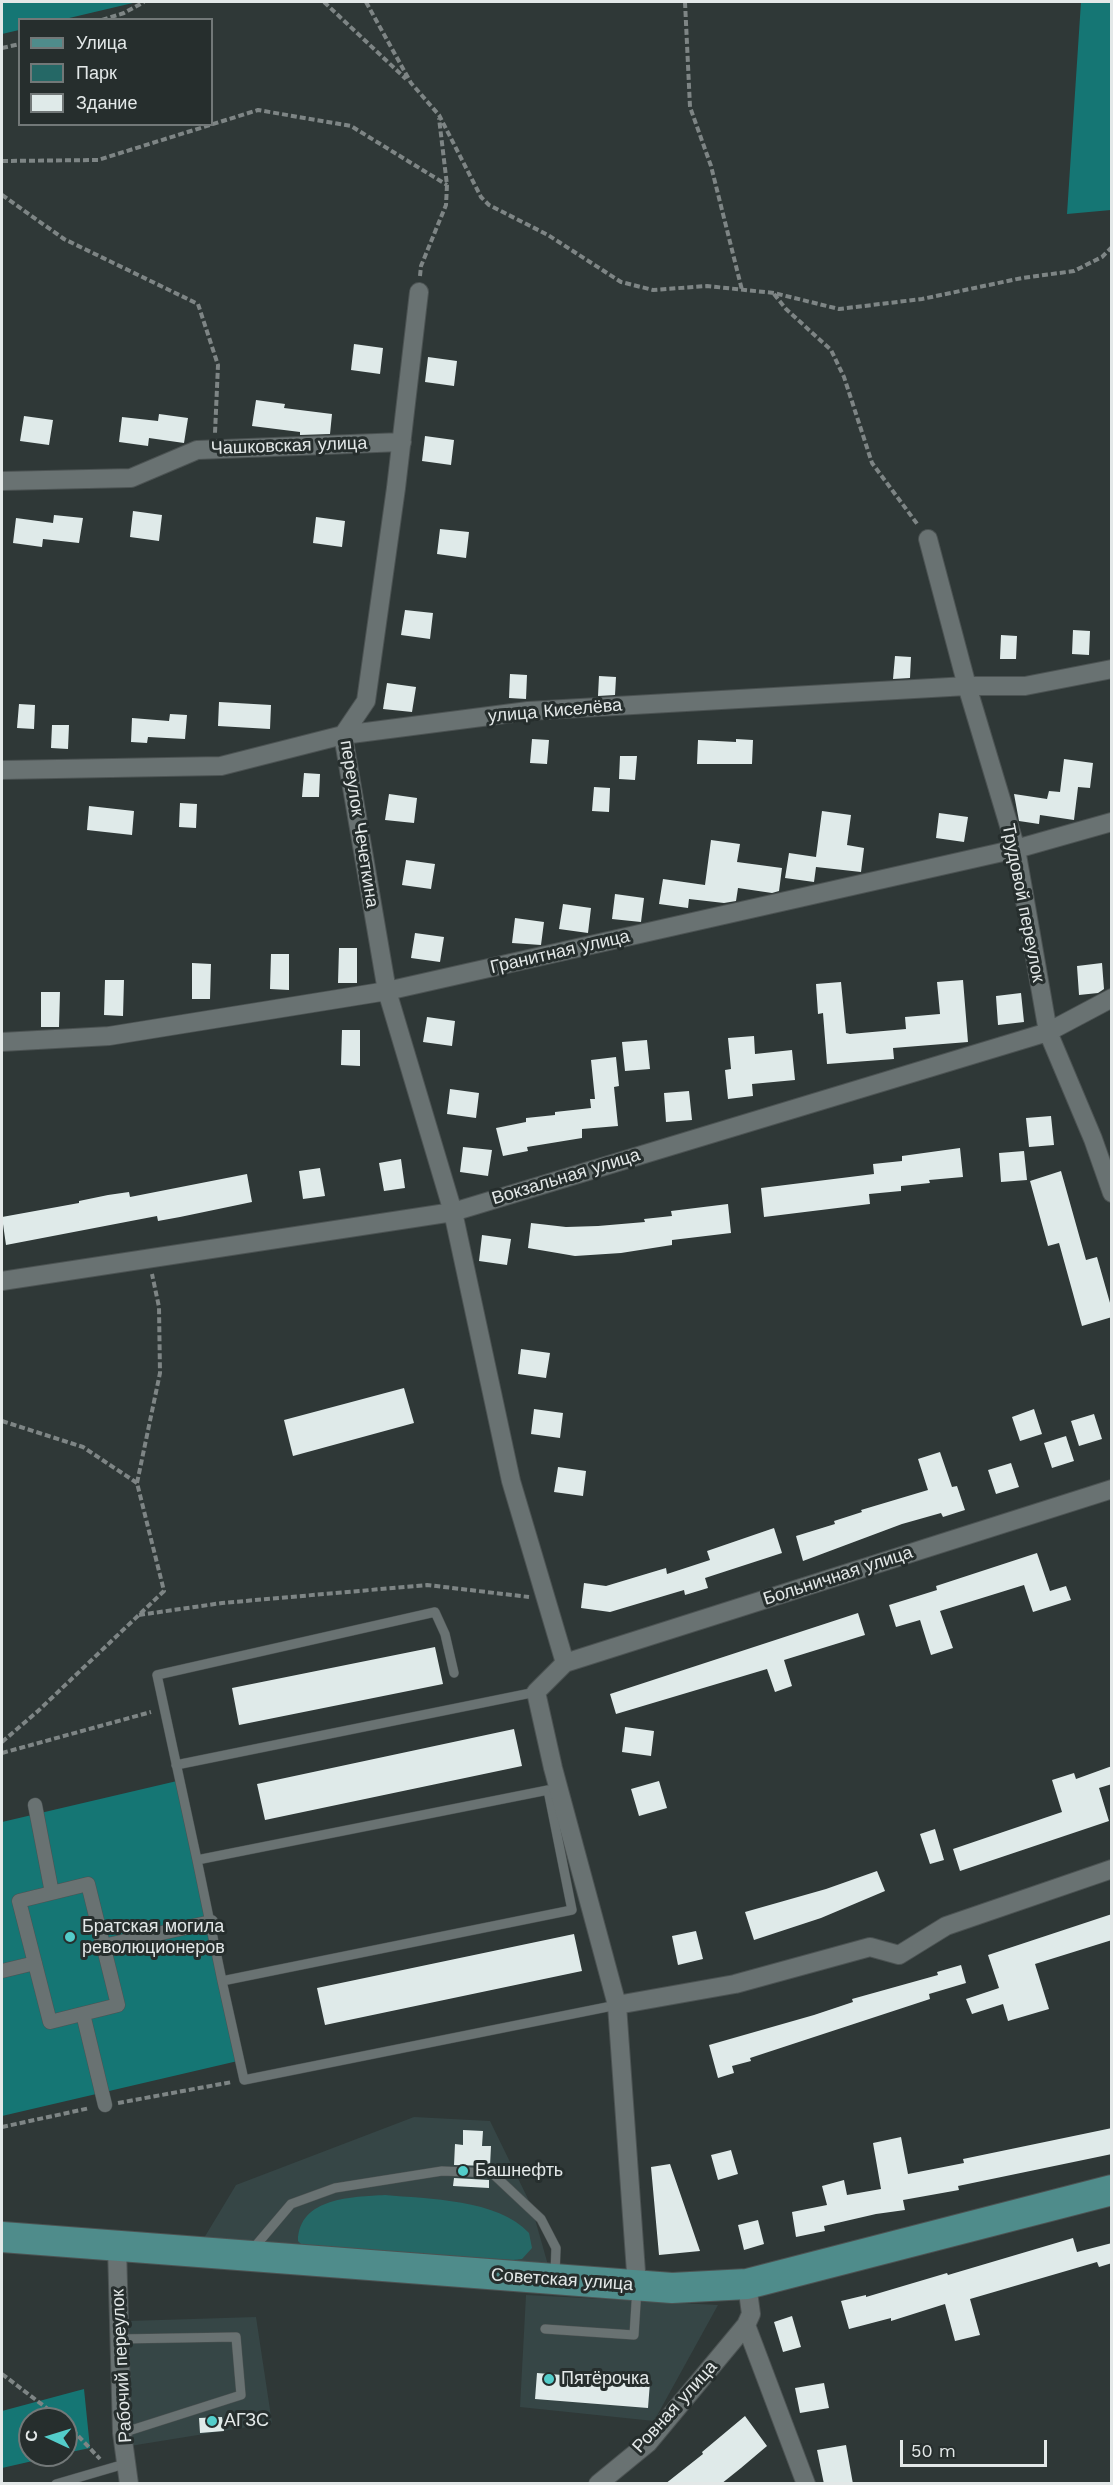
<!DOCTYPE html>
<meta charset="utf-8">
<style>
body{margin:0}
#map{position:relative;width:1113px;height:2485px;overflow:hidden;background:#2f3837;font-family:"Work Sans",sans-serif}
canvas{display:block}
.frame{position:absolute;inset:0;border:3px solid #e3e8e8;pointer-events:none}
.legend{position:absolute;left:18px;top:18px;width:195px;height:108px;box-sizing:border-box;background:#262e2d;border:2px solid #727878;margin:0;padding:8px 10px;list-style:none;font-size:18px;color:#e3e8e8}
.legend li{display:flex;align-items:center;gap:12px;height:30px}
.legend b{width:30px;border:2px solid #727878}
.north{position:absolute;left:18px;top:2407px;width:60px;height:60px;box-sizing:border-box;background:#262e2d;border:2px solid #727878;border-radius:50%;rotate:274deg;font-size:16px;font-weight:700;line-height:24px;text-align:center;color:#e3e8e8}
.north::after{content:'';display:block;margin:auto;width:21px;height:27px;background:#53cdca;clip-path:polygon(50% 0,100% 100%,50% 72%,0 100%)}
.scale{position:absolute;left:900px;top:2440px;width:147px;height:27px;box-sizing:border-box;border:3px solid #e3e8e8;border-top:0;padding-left:8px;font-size:18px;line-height:21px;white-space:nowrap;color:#e3e8e8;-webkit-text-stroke:4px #262e2d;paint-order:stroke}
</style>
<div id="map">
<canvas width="1113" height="2485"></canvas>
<div class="frame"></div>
<ul class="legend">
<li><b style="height:8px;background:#4f8c8b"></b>Улица</li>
<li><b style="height:16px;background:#256866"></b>Парк</li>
<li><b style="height:16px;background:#dfeae9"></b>Здание</li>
</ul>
<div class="north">С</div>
<div class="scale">50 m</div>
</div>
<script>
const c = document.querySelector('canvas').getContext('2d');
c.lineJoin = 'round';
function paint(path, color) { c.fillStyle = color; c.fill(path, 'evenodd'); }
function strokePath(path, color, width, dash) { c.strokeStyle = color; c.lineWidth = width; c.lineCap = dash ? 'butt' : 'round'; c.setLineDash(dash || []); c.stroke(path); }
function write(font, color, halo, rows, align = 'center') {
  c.font = font + ' "Work Sans",sans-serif'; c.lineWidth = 6; c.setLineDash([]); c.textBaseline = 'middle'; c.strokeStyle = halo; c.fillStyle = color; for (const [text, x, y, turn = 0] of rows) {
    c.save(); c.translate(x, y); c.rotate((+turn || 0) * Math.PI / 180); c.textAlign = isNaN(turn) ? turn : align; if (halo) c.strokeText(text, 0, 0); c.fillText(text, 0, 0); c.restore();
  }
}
paint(new Path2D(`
 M414,2117l76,4 41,84 17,60 -347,-22 35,-58z
 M526,2295l192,10 -64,116 -134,-14z
 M256,2317l16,106 -142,23 -2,-125z`), '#364646');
paint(new Path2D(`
 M385,2195c43,4 113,4 144,38l3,15 -10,11 -9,1 -210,-14 -5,-5c1,-44 55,-44 87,-46z`), '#256866');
paint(new Path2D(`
 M2,2h135l-72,17 -45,1 -1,10 -17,4z
 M1081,2h30v208l-44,4z
 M177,1781l65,279 -240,56v-294z
 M84,2389l6,59 -24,5v-34h-36v36h29l-57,13v-57z`), '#157674');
paint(new Path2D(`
 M354,344l29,4 -3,26 -29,-4z
 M428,357l29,4 -3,25 -29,-4z
 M256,400l29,4 -1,4 48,6 -2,20 -30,1v-3l-48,-6z
 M159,414l29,4 -4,25 -35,-5 -1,8 -29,-4 3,-25 36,4z
 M24,416l29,4 -4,25 -29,-4z
 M425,436l29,4 -3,25 -29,-4z
 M133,511l29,4 -3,26 -29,-4z
 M54,515l29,3 -4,25 -36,-4 -1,8 -29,-4 3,-25 37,5z
 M316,517l29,4 -3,26 -29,-4z
 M440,529l29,3 -3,26 -29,-4z
 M405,610l28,3 -3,26 -29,-4z
 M1073,630l17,1 -1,24 -17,-1z
 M1001,635l16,1 -1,23h-16z
 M895,656l16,1 -1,21 -17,1z
 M510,674l17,1 -1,24 -17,-1z
 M599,676l17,1 -1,18 -17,1z
 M387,683l29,4 -4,25 -29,-3z
 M219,702l52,3 -1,24 -52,-3z
 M19,704l16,1 -1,24 -17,-1z
 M170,714l17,1 -2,24 -37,-2 -1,6 -16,-1 1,-24 37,3z
 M52,725h17l-1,24 -17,-1z
 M532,739l17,1 -2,24 -17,-1z
 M736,739l17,1 -1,24h-55l1,-24 38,2z
 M620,756h17l-2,24 -16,-1z
 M1064,759l29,4 -3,25 -12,-1 -4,33 -34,-5 -1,9 -20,-3 -5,-27 33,5 2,-8 11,1z
 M304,773l16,1 -1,23h-17z
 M594,787l16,1 -1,24 -17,-1z
 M389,794l28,4 -3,25 -29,-3z
 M180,803l17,1 -1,24 -17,-1z
 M89,806l45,5 -2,24 -45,-5z
 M822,811l29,4 -4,30 17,3 -3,24 -45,-5 -2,15 -29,-4 4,-25 27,4z
 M939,813l29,4 -4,25 -28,-4z
 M711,840l29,4 -3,18 45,6 -3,23 -7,2 -34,-5 -2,13 -12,2 -35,-4 -1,9 -29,-4 4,-25 42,6z
 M406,860l29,4 -4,25 -29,-4z
 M615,894l29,4 -3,24 -29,-3z
 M563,904l28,4 -3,25 -29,-4z
 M515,918l29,4 -3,23 -29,-2z
 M415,933l29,4 -4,25 -29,-4z
 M339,948h18v35h-19z
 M271,954h18v36l-19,-1z
 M192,963l19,1 -1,35h-18z
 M1102,963l2,26 -6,4 -19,2 -2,-29z
 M105,980h19l-1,36 -19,-1z
 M963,980l5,62 -75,6 1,11 -67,5 -4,-51 -5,1 -2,-30 25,-2 5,51 4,1 56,-5 -1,-12 35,-3 -3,-32z
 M41,992h19l-1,35h-18z
 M1021,993l3,29 -26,3 -2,-29z
 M427,1017l28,4 -3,25 -29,-4z
 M342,1030h18v36l-19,-1z
 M754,1036l1,18 37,-4 3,30 -43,4 1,12 -25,3 -3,-29 6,-1 -3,-31z
 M647,1040l3,29 -25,2 -3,-29z
 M616,1057l3,29 -5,1 4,39 -36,3v9l-55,9 1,4 -25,5 -7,-28 30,-6v-4l29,-3v-3l36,-4 -1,-9h5l-4,-39z
 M450,1089l29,4 -3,25 -29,-4z
 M689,1091l3,29 -26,2 -2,-29z
 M1051,1116l3,29 -25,2 -3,-29z
 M463,1147l29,3 -4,26 -28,-4z
 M960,1148l3,29 -34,3 1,3 -29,3v5l-32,3 1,10 -106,13 -3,-29 113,-14 -1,-10 29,-3v-5z
 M1024,1151l3,29 -26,2 -2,-29z
 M401,1159l4,29 -21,3 -5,-28z
 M320,1168l5,28 -22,3 -4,-28z
 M1061,1171l25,89 11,-3 15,53v7l-30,9 -23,-83 -11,3 -18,-65z
 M247,1174l5,28 -72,15 -22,4 -1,-5 -151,29 -4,-28 77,-14v-2l29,-6 21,-3 1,5z
 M728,1204l3,29 -59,7v5l-51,8 -46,3 -47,-8 3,-25 35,4 32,-1 47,-4 -1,-3 28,-3 -1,-5z
 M482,1235l29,4 -4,26 -28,-4z
 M521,1349l29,4 -4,25 -28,-4z
 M404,1388l10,35 -121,33 -9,-36z
 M534,1409l29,4 -3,25 -29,-4z
 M1034,1409l8,25 -22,7 -8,-24z
 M1094,1414l8,25 -23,7 -8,-25z
 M1066,1436l8,25 -22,7 -8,-25z
 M940,1452l12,35 5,-1 8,24 -22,7 -2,-4 -39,11 -99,37 -7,-25 39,-12 -1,-3 28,-9 -1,-2 67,-20 -10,-31z
 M1011,1463l8,24 -23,7 -8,-24z
 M558,1467l28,4 -3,25 -29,-4z
 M774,1528l8,25 -77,25 3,10 -23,7 -1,-5 -74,22 -29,-4 3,-25 22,3 60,-18 1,6 43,-14 -3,-9z
 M1037,1553l13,38 16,-5 5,14 -38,12 -9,-27 -84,26 13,37 -22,7 -11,-35 -24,7 -7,-22 48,-15 -1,-4z
 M858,1613l7,22 -81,25 8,26 -17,6 -8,-23 -151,45 -6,-20z
 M435,1647l8,37 -204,41 -7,-37z
 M625,1727l29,4 -3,25 -29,-4z
 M514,1729l8,37 -257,54 -8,-36z
 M1112,1766v18l-13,4 10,33 -149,50 -7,-22 109,-37 -10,-32 22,-7 2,6z
 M659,1781l8,27 -28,8 -8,-27z
 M935,1829l9,31 -14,4 -10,-30z
 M877,1871l8,20 -64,27 -67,22 -9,-28 81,-23z
 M1112,1914v26l-77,24 14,45 -41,12 -5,-17 -31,10 -6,-15 33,-11 -11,-33z
 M696,1931l7,28 -25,6 -6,-29z
 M574,1934l8,37 -257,54 -8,-37z
 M961,1965l5,18 -37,11 1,5 -180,59 1,3 -19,5 2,7 -16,5 -9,-33 105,-30 39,-13 -1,-3 86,-24 -1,-3z
 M1112,2128v26l-154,32 1,4 -56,10 2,10 -29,4 -52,12 1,5 -29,6 -4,-25 35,-7 -5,-19 22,-6 3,15 34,-6 -8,-46 28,-6 7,37 56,-11 -1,-4z
 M463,2130l20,1 -1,15h9l-1,20 -36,-1 1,-21 8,1z
 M731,2150l7,24 -20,6 -7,-25z
 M670,2164l30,87 -41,4 -8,-88z
 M454,2178l35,2v8l-36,-2z
 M758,2220l6,24 -20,6 -6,-25z
 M1073,2238l4,14 35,-9v20l-13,4 -2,-5 -127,37 10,36 -25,6 -10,-37 -54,17v-3l-42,11 -8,-28 25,-6v2l81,-24 1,2z
 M792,2316l9,31 -18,5 -9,-30z
 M537,2373l113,9 -2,26 -113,-9z
 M824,2383l5,25 -29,5 -5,-25z
 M745,2416l22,30 -26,22 -20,16h-56l38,-30 -1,-2z
 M222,2417l2,14 -24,2 -1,-15z
 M846,2445l7,39h-29l-7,-34z`), '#dfeae9');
const service = new Path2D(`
 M454,1673l-9,-39 -10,-22 -278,63 40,185 351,-70 24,120 -350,71 22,99 373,-75
 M176,1765l360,-73
 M197,1860l25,121
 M252,2250l39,-46 44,-16 107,-17 50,2 49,46 15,29 -1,26
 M545,2329l89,6 3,-47
 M119,2339l117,-2 5,58 -119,38
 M56,2484l72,-21`);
const pedestrian = new Path2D(`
 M35,1805l17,88
 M88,1884l30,121 -68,17 -31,-121z
 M103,1946l108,-24
 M2,1971l33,-8
 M83,2014l22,91`);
const minor = new Path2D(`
 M419,292l-23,196 -30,213 -23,34 44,256 66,221 58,269 54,182 -29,29 17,76 64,237 20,281
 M2,481l129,-3 66,-28 205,-8
 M928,539l39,147 49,163 32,183 45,107 19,54
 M2,770l219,-4 122,-31 185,-24 439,-25h58l87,-17
 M2,1042l107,-6 278,-45 629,-142 96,-27
 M2,1281l451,-69 595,-180 64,-34
 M565,1663l547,-174
 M617,2005l118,-21 135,-37 29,8 47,-29 166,-57
 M117,2247l5,186 7,51
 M747,2284l4,30 -5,11 60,159
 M598,2484l50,-41 98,-118`);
const primary = new Path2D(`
 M2,2237l670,51 75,-4 365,-94`);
strokePath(service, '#4c5353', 10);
strokePath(pedestrian, '#4c5353', 15);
strokePath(minor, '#4c5353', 20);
strokePath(primary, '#4c5353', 32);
strokePath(new Path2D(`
 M324,2l82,77
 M366,2l45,81 28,32 42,82 8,8 59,30 73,47 32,8 54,-4 67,7 65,16 83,-10 100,-21 52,-7 28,-14 10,-10
 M685,2l5,105 21,59 31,124
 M102,20l22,-7 20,-11
 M2,48l18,-4
 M2,161l96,-1 160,-50 93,16 96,59
 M2,195l62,44 134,65 20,61 -3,68
 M420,276l1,-10 25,-61 1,-20 -8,-67
 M774,294l12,15 45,41 13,27 28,86 46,62
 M2,1421l81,26 54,36
 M139,1615l83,-12 205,-18 102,12
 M2,1742l36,-31 126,-120 -27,-108 23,-110 -1,-66 -7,-33
 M2,1753l149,-41
 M118,2103l114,-21
 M2,2127l88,-19
 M2,2374l59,45
 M66,2423l34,36`), '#7e8585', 4, [6, 3]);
strokePath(service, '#697272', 9);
strokePath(pedestrian, '#697272', 14);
strokePath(minor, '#697272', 18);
strokePath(primary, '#4f8c8b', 30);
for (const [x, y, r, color] of [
 [70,1937,6,"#53cdca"],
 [463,2171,6,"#53cdca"],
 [549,2379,6,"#53cdca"],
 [212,2421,6,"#53cdca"]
]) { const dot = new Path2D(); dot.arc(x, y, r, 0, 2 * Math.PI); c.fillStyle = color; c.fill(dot); strokePath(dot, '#262e2d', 2); }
write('18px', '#e3e8e8', '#262e2d', [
 ["Чашковская улица",289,446,-2],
 ["улица Киселёва",555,711,-5],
 ["переулок Чечеткина",359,824,81],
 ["Трудовой переулок",1023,903,79],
 ["Гранитная улица",560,952,-13],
 ["Вокзальная улица",566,1177,-17],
 ["Больничная улица",838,1576,-18],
 ["Советская улица",562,2280,4],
 ["Рабочий переулок",122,2366,-93],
 ["Ровная улица",675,2407,-48]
]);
write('18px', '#e3e8e8', '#262e2d', [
 ["Братская могила",82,1927],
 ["революционеров",82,1948],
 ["Башнефть",475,2171],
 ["Пятёрочка",561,2379],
 ["АГЗС",224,2421]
], 'left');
</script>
